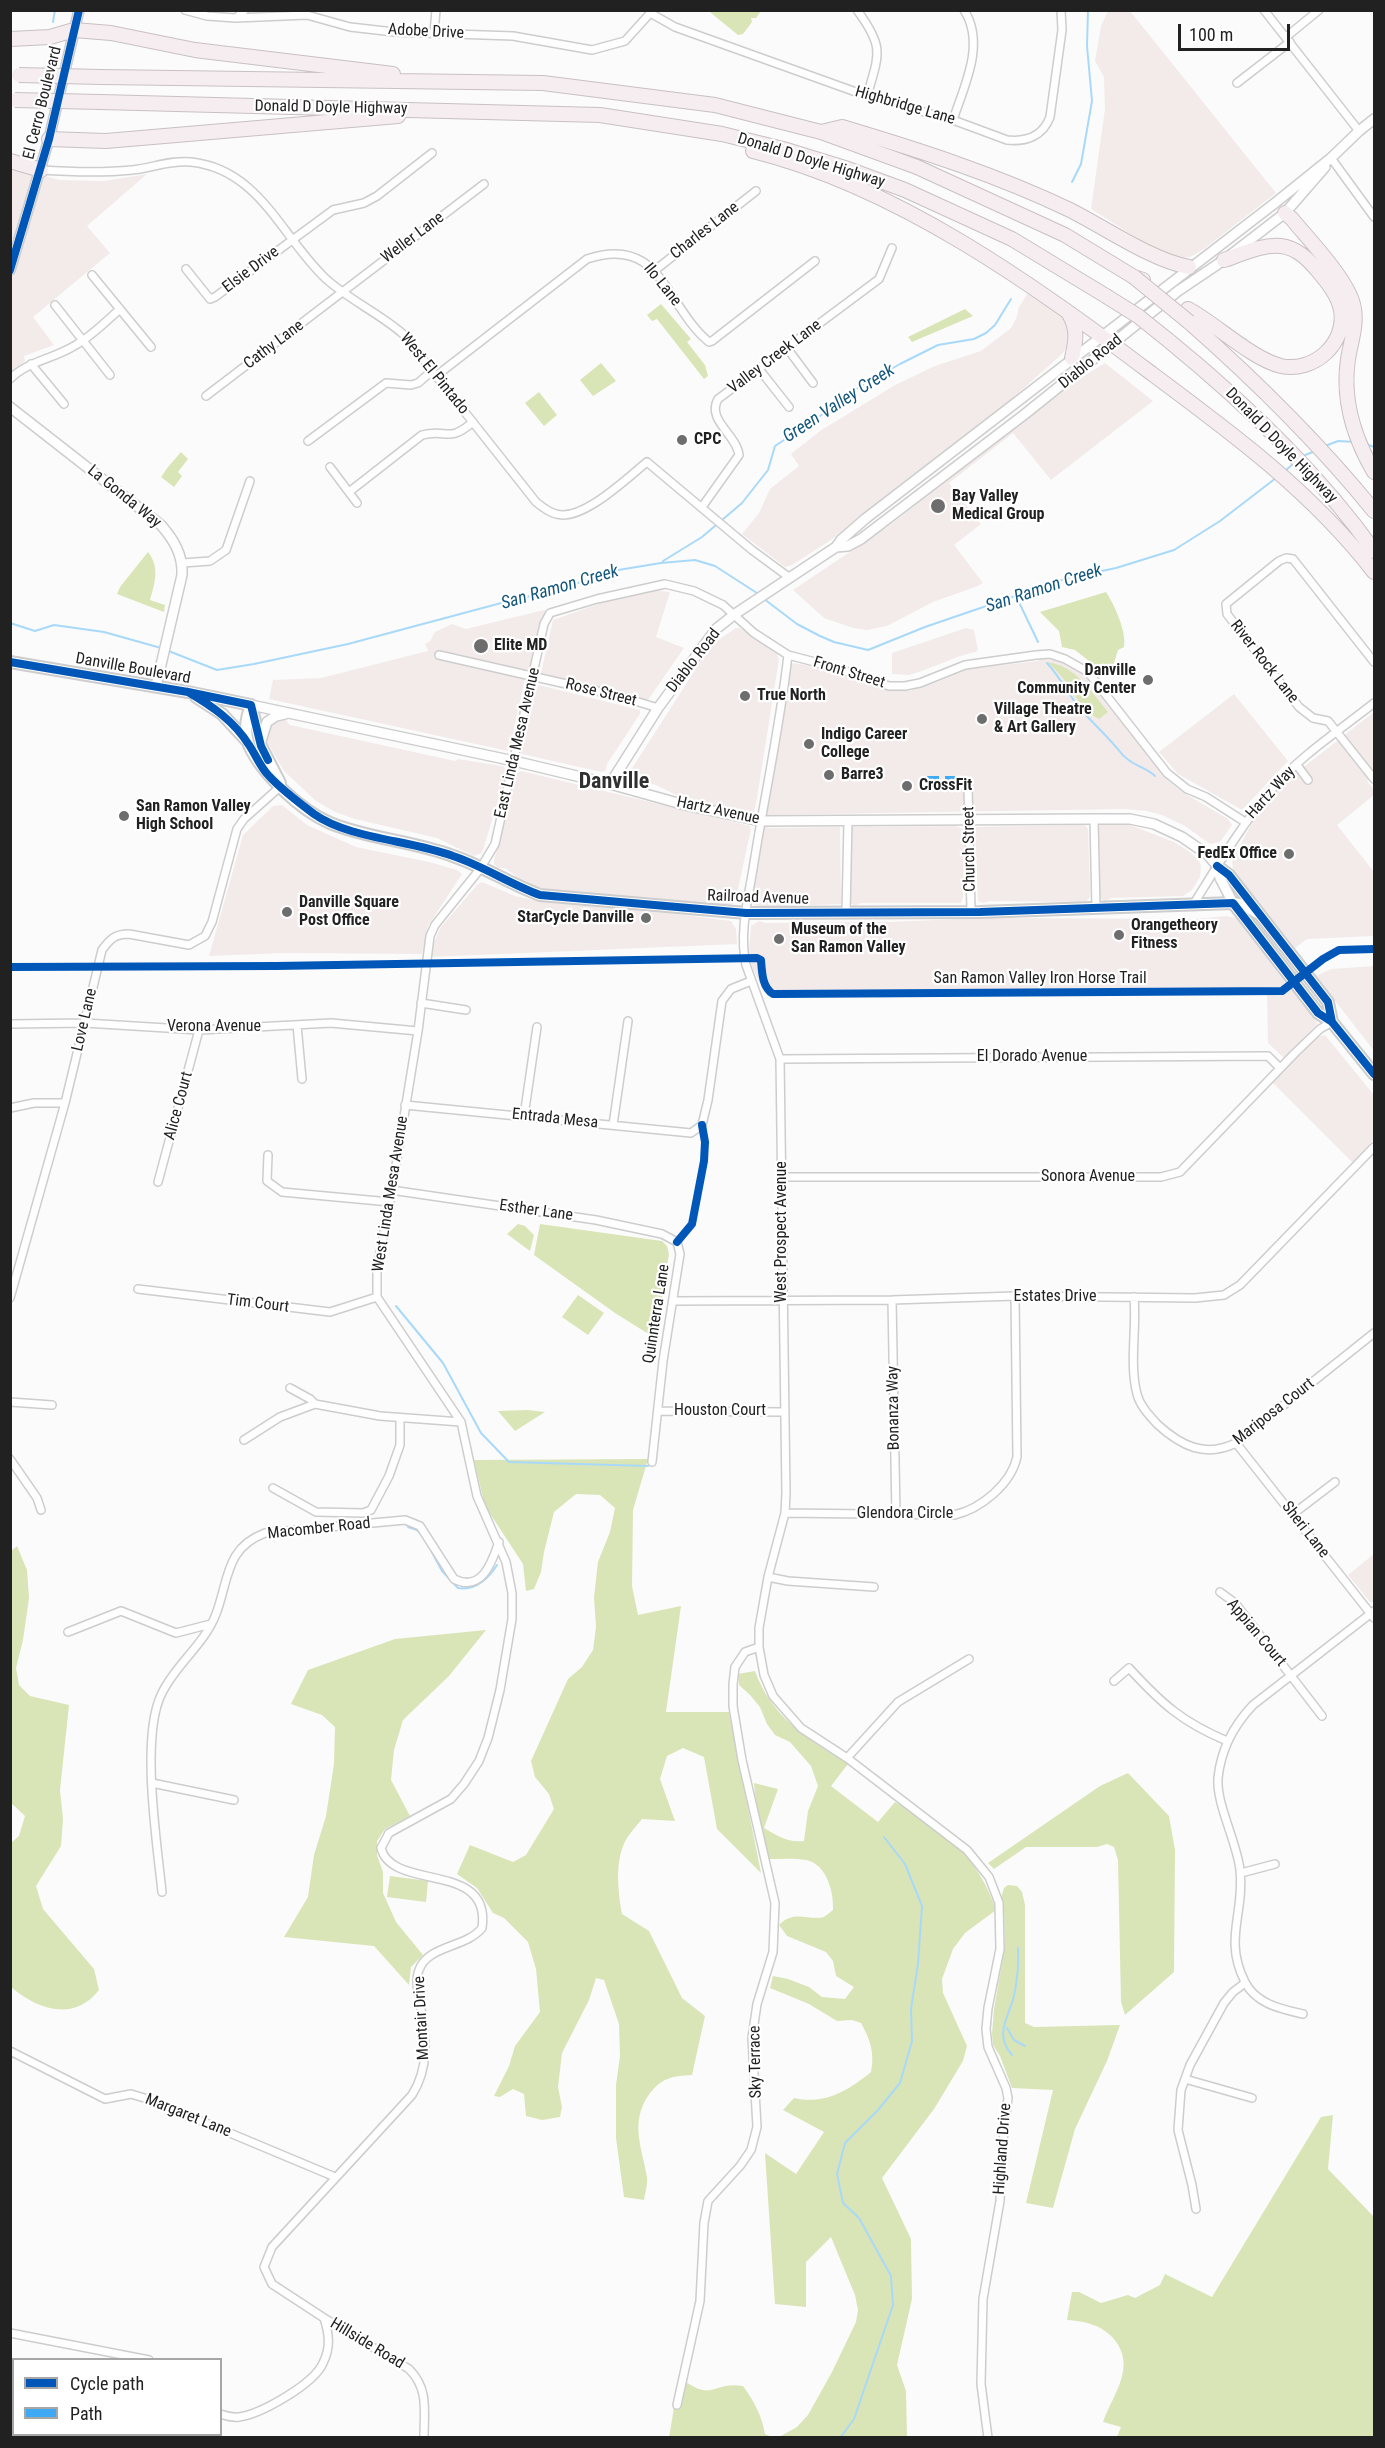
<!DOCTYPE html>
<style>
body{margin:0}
#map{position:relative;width:1385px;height:2448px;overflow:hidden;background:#fbfbfb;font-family:"Roboto Condensed",sans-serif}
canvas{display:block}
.frame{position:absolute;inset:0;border:12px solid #212121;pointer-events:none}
.legend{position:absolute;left:12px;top:2358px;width:210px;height:78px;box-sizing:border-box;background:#fff;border:2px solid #a6a6a6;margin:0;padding:8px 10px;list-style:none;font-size:18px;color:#212121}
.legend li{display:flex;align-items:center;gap:12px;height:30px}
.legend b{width:30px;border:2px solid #a6a6a6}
.scale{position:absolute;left:1178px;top:24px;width:112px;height:27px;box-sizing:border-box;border:3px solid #212121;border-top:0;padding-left:8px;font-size:18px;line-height:21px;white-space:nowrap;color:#212121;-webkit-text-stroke:4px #fff;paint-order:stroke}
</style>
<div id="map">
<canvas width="1385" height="2448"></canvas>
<div class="frame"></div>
<ul class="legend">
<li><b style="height:8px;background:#0057b8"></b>Cycle path</li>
<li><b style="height:8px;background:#3fa9f5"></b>Path</li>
</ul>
<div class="scale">100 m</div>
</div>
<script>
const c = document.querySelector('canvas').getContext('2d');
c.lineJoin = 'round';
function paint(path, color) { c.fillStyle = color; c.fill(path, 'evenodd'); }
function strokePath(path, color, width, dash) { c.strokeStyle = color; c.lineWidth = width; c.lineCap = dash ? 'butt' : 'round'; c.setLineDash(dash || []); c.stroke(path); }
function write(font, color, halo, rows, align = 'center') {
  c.font = font + ' "Roboto Condensed",sans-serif'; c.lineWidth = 4.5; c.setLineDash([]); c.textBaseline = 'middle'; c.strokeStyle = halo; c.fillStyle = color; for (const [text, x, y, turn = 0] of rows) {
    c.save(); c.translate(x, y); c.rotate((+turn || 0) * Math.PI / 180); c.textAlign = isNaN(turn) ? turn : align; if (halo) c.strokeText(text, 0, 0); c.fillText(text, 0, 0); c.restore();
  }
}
paint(new Path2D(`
 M1108,11h22l146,182 -72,56 -14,8 -15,1 -19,-8 -65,-41 14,-100 -1,-32 -9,-16 6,-35z
 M11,166l48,14 45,1 43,-7 -60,52 23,27 -77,64 21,28 -30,11 1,5 -14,12z
 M1028,293l38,26 4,7 -1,18 -7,10 -48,43 -183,143 -39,25 -7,2 -43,-33 17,-21 11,-24 29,-23 -8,-12 29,-23 75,-46 40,-19 46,-15 30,-23 5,-9 3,-12z
 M1105,363l48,38 -102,79 -38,-47 -64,50 32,41 -27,21 29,38 -5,3 -45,16 -46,24 -20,4 -14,-2 -29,-10 -31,-28 97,-65 179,-140z
 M656,590l14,2 -14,45 28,11 -36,52 -107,-27 12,-53 51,-18z
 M544,610l2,2 -5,7 -10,48 -4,3 -16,71v6l-3,4 -239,-52 4,-19 48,-2 107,-27 -3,-7 5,-3 5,-9 17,-8 14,5z
 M736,628h4l37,26 2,5 -22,139 -3,14 -6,3 -72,-20 -20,-10 -22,-6 -5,-6 77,-120 11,-12z
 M966,628l8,2 4,20 -3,2 -15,4 -38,15 -13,4 -17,-1v-21z
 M1040,659l17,1 18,8 9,7 84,106 14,11 46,27 4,6 -12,17 -10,2 -25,-18 -23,-11 -15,-4 -23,-2 -359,6 26,-150 3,-2 40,8 56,20h19l26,-8 33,-14 70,-8z
 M539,685l101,25v4l-33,50 -1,6 -5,2 -79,-18 -2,-5 4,-6 12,-54z
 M1234,694l54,67 -46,49 -64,-36 -19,-22z
 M1374,712v63l-7,6 7,9v5l-37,30 37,47v64l-67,3 -12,9 -62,-78 -1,-10 24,-44 13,-17 27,-26z
 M285,719l5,6 101,22 64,14 3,-2 44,7 3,2 1,6 -24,79 -8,3 -37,-18 -82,-19 -20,-7 -19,-11 -32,-30 -18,-31 -1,-6 8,-13z
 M521,771l229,55 1,3 -16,74 -4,2 -52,-2 -136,-14 -19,-7 -19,-14h-7l-4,-4v-4l21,-80v-6z
 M282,805l25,20 49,22 73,15 28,8 5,4 -34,52 -6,28 -137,-1 -76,3 34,-121 30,-29z
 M1085,825l3,4 2,61v7l-4,5 -96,-1 -7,2 -5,-2 -3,-74z
 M1100,825h30l44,17 13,8 10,8 4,7 -1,12 -8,13 -9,6 -72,2 -5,3 -6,-2 -2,-9v-62z
 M765,826l4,2 71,-1 1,77 -78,3 -9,-2 -3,-8 12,-70z
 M955,826l9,3 -1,68 -2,6h-100l-7,3 -3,-3 -2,-76z
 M482,882l33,14 29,6 133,12 54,7 5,8 1,15 -306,13 2,-13 8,-17 36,-42z
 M1227,916l9,2 50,66 -4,3 -37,2 -482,1 -11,-23 -3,-18 2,-23 8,-5 6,2 125,-1 92,-4 213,1z
 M1374,966v85l-58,-75 15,-7z
 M1291,989l25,32 1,3 -32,35 -17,-16 -1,-48 18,-1z
 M1325,1035l49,60v44l-21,24 -81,-81 46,-45z
 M1374,1554v48h-4l-22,-27z`), '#f3ebea');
paint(new Path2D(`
 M710,11v-1l51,1 -5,7h-5l1,4 -9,12 -5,1 -27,-22z
 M661,304l30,35 -4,3 18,23 3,11 -4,3 -47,-60 -5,2 -5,-6z
 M965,309l8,7 -61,26 -4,-5z
 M601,363l15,18 -23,15 -13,-16z
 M539,392l18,23 -13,11 -19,-23z
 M181,452l7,7 -10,13 4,4 -8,11 -13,-10 7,-10z
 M148,552c12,15 7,31 2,48l15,5 -1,7 -47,-18 3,-7z
 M1106,592c8,12 21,40 18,55l-6,3 -4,13 -11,9 -28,-22 -13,-3 -3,-16 -19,-19z
 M1047,662c29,4 44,29 61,50l-9,7c-19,-9 -25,-28 -38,-43 -4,-5 -9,-10 -14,-14z
 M518,1224l7,2 9,9 -4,16 -23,-17z
 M540,1224l122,17 5,5 2,8 -14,84 -40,-25 -81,-58z
 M578,1295l26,18 -16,22 -26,-18z
 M528,1410l17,2 -30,19 -17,-20z
 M648,1459l-15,51 -1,76 6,29 43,-9 -15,106h63l32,161 -44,-44 -13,-72 -21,-9 -16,8 -7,23 15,42 -33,-2c-5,6 -11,13 -15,19 -13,21 -9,54 -5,76l27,17 33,67 23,18 -13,59c-21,1 -31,3 -44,21 -18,27 -6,52 -1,81 1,7 -2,16 -3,23l-20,-3 -8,-59v-53l4,-29 -1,-32 -15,-44 -8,-2 -7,22 -27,53 -4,34 4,20 -2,10 -18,3 -16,-4 -2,-22 -11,-5 -13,8 -6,-1 15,-30 6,-20 25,-34 -4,-43 -8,-27 -24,-24 -11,-5 -16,-25 -20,-14 13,-29 43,17 13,-7 28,-46 -5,-15 -14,-17 -4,-16 37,-82 14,-12 11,-17 3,-23 -2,-30 4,-35 12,-30 5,-24 -15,-13 -24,-1 -22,18 -10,40 -3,20 -7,17 -8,2 -3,-27 -38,-58 -11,-46z
 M17,1546l10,24 2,28 -6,42 -7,28 3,17 11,11 39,9 -9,85 3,29 -2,27 -25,40 7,23 51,60 5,21c-25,32 -61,20 -88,-3v-144l8,-7 6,-20 -15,-14v-250z
 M486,1630l-37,46 -46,44 -9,30 -3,30 19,36 -25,13 -8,12v14l6,17v21l13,29 27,33 -12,12 -2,18 -35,-39 -90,-9 24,-40 6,-42 12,-39 8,-52 1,-37 -13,-12 -31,-11 17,-34 87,-31z
 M755,1671c17,47 53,68 93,93l-17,22 47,36 17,-20c48,27 83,54 101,108l-31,23 -12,16 -11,30 1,14 24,53 -4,15 -29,48 -52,69 29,61 1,60 -15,66 9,26 1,46h-128l18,-10 11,-12 24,-43 24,-50 2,-12 -3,-15 -24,-58 -25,25v45l-31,-3 -10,-151 31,21 28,-42 -41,-22 11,-12c30,7 54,-7 77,-26 4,-19 -1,-33 -10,-49l-9,-3 -15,1 -28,-17 -39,-16 3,-12 15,3 21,8 13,10 23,2 9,-12 -18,-11 -3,-15 -7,-9 -39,-16 -8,-11c15,-16 30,-4 45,-8 3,-2 6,-5 9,-7 1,-17 -6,-46 -27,-50 -12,-2 -25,-1 -38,-1l-11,-45 -3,-31 24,6 -14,39c13,8 25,15 40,13l4,-30 10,-25 -7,-20 -21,-24 -15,-7 -8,-11 -7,-17 -10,-12 -11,-10 -1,-11z
 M1128,1773l41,43 6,34 -1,122 -49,43 -4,-13 -3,-142 -4,-13 -7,-3 -10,3h-71l-32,22 -6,-6 112,-77z
 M390,1876l38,5 -2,21 -39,-5z
 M1008,1885l9,1 5,6 3,13v118l9,4 86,-2 -13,36 -32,68 -22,79 -27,-5 27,-113 -41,-2 -12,-32 -7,-11 -1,-11 2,-25 11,-63 -1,-36 -3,-12 3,-10z
 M1333,2115l-5,54 46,48v220h-257l4,-10 -18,-5c10,-28 34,-55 11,-83 -12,-14 -30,-18 -47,-19l5,-28h7l22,11 27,-8 7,3 25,-13 5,-11 47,23 109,-180z
 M679,2377c35,27 32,4 64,9 11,15 19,30 22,48l7,3 -103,1z`), '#d9e5b6');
strokePath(new Path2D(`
 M53,22l2,-12
 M1072,182l9,-18 11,-63 -5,-55 1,-36
 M1366,444l8,3
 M1325,446l13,-5 17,1
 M1303,456l12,-5
 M1285,471l9,-8
 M663,561l39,-24 40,-34 26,-33 7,-24 51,-34 33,-25 41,-23 38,-19 36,-6 12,-6 9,-8 16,-26
 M1016,596l22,46
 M764,599l33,25 23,12 14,6 34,8 57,-23 143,-49 48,-10 58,-18 46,-29 56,-43
 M10,623l25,8 19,-6 50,7 57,16
 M166,650l51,20 37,-6 94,-20 157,-42 56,-13 51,-18 49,-8 34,-3 20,6 45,29
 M1047,663c12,13 20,28 30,42 14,17 31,31 44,48 10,13 24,13 34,23
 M396,1306l47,57 38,70 28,29 139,4
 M408,1527l9,3 4,4
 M426,1541l16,30 16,17c18,3 30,-9 39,-23
 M1007,2028l7,12 11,6
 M1012,2055c-18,-21 -4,-36 2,-59 3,-15 5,-32 4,-48
 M840,2438l14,-19 39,-114 -2,-29 -32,-58 -16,-15 -6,-29 8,-31 33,-33 22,-27 12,-42 -1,-32 7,-45 4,-58 -17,-42 -21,-27`), '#a9d9f9', 2);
const minor = new Path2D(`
 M185,10l22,6 29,2 71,-3 43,12 44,5 119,4 79,14 33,-9 28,-31
 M857,10c28,38 22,44 10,86
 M1264,10l95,121
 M652,14l23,13 192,69 86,24 54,20c19,2 36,-4 43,-23l12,-87 -1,-20
 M236,18l9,-8
 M434,33l2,-23
 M1286,37l33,-27
 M1237,83l53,-41
 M953,120c11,-34 33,-76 11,-110
 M1331,158l43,59
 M41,170c30,2 61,3 91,0 20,-2 38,-10 59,-8 68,7 90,74 134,116 24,22 54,35 78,56l133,168c6,5 12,10 20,12 26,8 71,-36 91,-52l105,88 38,28
 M186,269l24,30 5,-2 118,-87 31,-7 13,-7 55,-43
 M654,271l102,-80
 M92,275l59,72
 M55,305l55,70
 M787,348l26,35
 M31,364l33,40
 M759,369l30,38
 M436,376l151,-117c75,-25 78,47 122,83l3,-1 103,-80
 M10,379c18,-18 43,-20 64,-33 17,-9 31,-24 45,-36
 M206,396l278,-212
 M308,441l78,-58 25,2 7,-2 14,-12
 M330,467l27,36
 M349,492l73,-57c26,-7 25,9 51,-13
 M702,507l37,-52c-2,-20 -33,-35 -21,-56l161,-120 13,-31
 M183,563l27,-2 16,-11 24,-69
 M439,655l180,41 39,12
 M788,655c-8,72 -24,143 -35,214 -5,30 -14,65 -7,96l34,94 6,434 -1,20 -17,64 -9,51v19l5,28 9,21 28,32 46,30 120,92 22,27 10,26 1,46 -12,59 -2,21 2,18 18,41 2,10 -6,51 -2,52 -17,98 -2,85 7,54
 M1374,662l-81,-103 -7,-1 -7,3 -53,43 1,10 72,93 14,11 15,3 46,58
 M1297,765l11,15
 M968,786l3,125
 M1094,819l2,90
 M1193,905c25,-40 49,-81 80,-117 28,-33 67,-58 101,-85
 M846,913l2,-92
 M421,1003l45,7
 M10,1024l75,-1 114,7 132,-7 87,8
 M297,1025l5,54
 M780,1059l488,-3 12,12
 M405,1105l286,28 11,-8 6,-25 14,-99 9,-12 20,-8
 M10,1108l24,-5h31
 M524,1116l13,-89
 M613,1125l15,-104
 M268,1155l-1,26 15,11 108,10
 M782,1177h379l19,-5 115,-119 25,-24 12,-7
 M158,1182l41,-152
 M391,1190l205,30 66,14 15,8 3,12 -17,107 -11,101
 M138,1289l192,23 47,-15
 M1134,1297c3,31 -5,66 3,97 3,12 12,21 20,30 24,22 48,34 79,19l138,-110
 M10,1298l55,-195 37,-153c8,-11 13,-16 27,-16l60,11 16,-9 7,-14 25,-93 7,-10 37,-33
 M892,1300l4,215
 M673,1301l219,-1 123,-4 180,2 29,-3 16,-10 134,-138
 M290,1388l20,11 5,5
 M10,1402l42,3
 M658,1411l125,1
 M244,1440l36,-23 35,-13 65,12 81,6
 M1236,1443l138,175
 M10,1459l27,39 4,12
 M273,1488l43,24 47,1 8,-3 18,-34 11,-31v-27
 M785,1513l169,2c27,-6 57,-31 63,-58l-2,-161
 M1293,1514l42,-32
 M768,1577l20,4 86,6
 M1220,1592l15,11 87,113
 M68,1632l53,-21 55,22 35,-9
 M1114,1681l15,-13c33,36 53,54 98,73
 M847,1758l51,-56 71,-43
 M152,1783l82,17
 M1241,1873l34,-9
 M162,1892c-5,-49 -22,-157 0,-199 14,-29 42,-48 54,-79 13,-34 9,-66 49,-81l140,-13 15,6 34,53c28,14 38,-17 45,-37
 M1303,2014c-22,-5 -47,-10 -58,-32 -22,-43 0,-69 -5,-112 -3,-28 -24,-66 -22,-92 3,-29 16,-53 35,-73l121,-94
 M10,2051l95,48 26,-5 20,6 184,77
 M1185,2079l67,19
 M1196,2209l-4,-24 -14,-55 3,-40 9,-25 34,-62 9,-11 12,-9
 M10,2333l139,27
 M677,2405l23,-104 4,-78 4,-22 32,-35 11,-16 6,-23 -5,-89 5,-34 16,-52 2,-49 -33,-143 -9,-54v-22l2,-17 10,-15 14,-5
 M220,2414c7,2 12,4 19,3 22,-3 75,-33 84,-54 8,-16 6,-29 1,-45
 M424,2438c0,-27 5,-49 -15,-69l-85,-51 -52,-34 -8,-17 8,-20 140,-152c19,-30 13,-60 8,-93 -2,-10 -5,-22 -1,-32 9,-25 47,-22 63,-42 10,-68 -90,-36 -101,-80l8,-15 62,-34 13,-15 15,-23 9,-23 12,-48 12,-71v-26l-6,-31 -29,-66 -16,-74 -84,-125v-29l13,-66 28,-171 12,-95 5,-11 45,-56 15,-25 49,-220 6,-11 47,-14 68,-15 29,7 29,14 31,28 34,22 46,12 55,19h16l15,-3 45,-18 71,-10 14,-1 15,5 23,13 79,101 20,16 19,8 39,25`);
const tertiary = new Path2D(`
 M10,270l39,-131 30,-129
 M10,407l151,118c13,15 22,30 21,50l-26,111
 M836,547l12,-1 13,-7 164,-125 153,-123 46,-31 61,-47 40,-46
 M251,705l263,56 96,23 75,21 75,16 334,-2h36l24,5 28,13 26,18 9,11 3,12 13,25
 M261,741l6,-19 9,-6 9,-2
 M610,784l48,-76 58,-79 19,-15 101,-67 5,-7 24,-21 410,-316 56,-45 28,-27 15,-12`);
const secondary = new Path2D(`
 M10,662l178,30 63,13
 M196,697l26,17 25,27
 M251,705c-5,13 -7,27 -2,40 13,29 51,65 81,78 39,16 83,18 123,33 30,10 57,28 87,39l206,18 234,-1 253,-9 11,2 13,8
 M251,705l10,41 19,37
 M1217,866l12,9 99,127 4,20
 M1233,903l85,110 14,9 42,52`);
const motorway = new Path2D(`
 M10,39l40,-2 24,-7 37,3 84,17 198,24
 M101,77l442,6 172,22 106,27 96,35 148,68 69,42 9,3
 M100,102l500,13 122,19 61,15 65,20 57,21 107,49 94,57
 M821,132l21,-5c77,23 155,48 228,83 34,17 83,51 119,57
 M49,139l57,2 292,-25
 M753,151c145,36 281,134 398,222 81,60 161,119 223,199
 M10,161l31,9
 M1285,213l7,6c18,22 54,59 61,85 5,18 -2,37 -5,55 -6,40 6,79 26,113
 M1188,309c28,15 64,50 93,57 33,7 66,-23 60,-56 -3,-15 -13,-27 -23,-39 -10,-12 -21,-23 -37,-25 -19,-2 -39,8 -57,14
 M1069,314c9,15 7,27 3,44
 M1189,322c67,59 129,120 185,189
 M1168,340c76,62 149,131 206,211`);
strokePath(minor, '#cdcdcd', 10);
strokePath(tertiary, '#cdcdcd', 12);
strokePath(secondary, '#cdcdcd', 14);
strokePath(motorway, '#c9c0c3', 16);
strokePath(minor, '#fefefe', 7);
strokePath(tertiary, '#fefefe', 9);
strokePath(secondary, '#fefefe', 10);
strokePath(motorway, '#f5edef', 14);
const motorwayBridge = new Path2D(`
 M19,75l82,2
 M15,100l85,2
 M1134,277l55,45
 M1106,296l32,20 30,24`);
strokePath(motorwayBridge, '#c9c0c3', 16, []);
strokePath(motorwayBridge, '#f5edef', 14);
strokePath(new Path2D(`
 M927,779h34`), '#3fa9f5', 6, [12, 6]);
strokePath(new Path2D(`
 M10,270l39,-131 30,-129
 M10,662l178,30 63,13 10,41 7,14
 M188,692c24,14 46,29 61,53 7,10 11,22 20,31 13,14 29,26 45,38 35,25 97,26 139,42 30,10 57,28 87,39l206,18 234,-1 253,-9 85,110 14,9 42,52
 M1217,866l12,9 99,127 4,20
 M10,967l266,-1 481,-8 4,2c1,12 1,27 12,34l509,-3 41,-32 16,-9 35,-1
 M677,1242l15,-18 12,-63 1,-19 -3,-17`), '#0057b8', 8);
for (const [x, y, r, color] of [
 [682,440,6,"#6d6d6d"],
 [938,506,8,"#6d6d6d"],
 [481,646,8,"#6d6d6d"],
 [1148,680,6,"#6d6d6d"],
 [745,696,6,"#6d6d6d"],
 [982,719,6,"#6d6d6d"],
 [809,744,6,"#6d6d6d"],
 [829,775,6,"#6d6d6d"],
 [907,786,6,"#6d6d6d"],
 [124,816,6,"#6d6d6d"],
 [1289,854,6,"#6d6d6d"],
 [287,912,6,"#6d6d6d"],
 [646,918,6,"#6d6d6d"],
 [1119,935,6,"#6d6d6d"],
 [779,939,6,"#6d6d6d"]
]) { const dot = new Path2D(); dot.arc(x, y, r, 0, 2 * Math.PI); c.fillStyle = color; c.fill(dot); strokePath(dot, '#fff', 2); }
write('16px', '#212121', '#fff', [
 ["Adobe Drive",426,32,3],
 ["El Cerro Boulevard",43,103,-76],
 ["Highbridge Lane",905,106,16],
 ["Donald D Doyle Highway",331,108,1],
 ["Donald D Doyle Highway",811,161,17],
 ["Charles Lane",705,231,-38],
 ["Weller Lane",413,238,-37],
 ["Elsie Drive",251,270,-37],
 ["Ilo Lane",662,285,51],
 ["Cathy Lane",274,345,-37],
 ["Valley Creek Lane",775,357,-37],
 ["Diablo Road",1091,362,-39],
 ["West El Pintado",434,374,51],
 ["Donald D Doyle Highway",1281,446,46],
 ["La Gonda Way",124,497,39],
 ["Diablo Road",694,661,-52],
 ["River Rock Lane",1264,662,52],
 ["Danville Boulevard",133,669,10],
 ["Front Street",849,673,17],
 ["Rose Street",601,693,14],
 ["East Linda Mesa Avenue",518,743,-77],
 ["Hartz Way",1271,793,-48],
 ["Hartz Avenue",718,811,12],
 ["Church Street",970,849,-91],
 ["Railroad Avenue",758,898,2],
 ["San Ramon Valley Iron Horse Trail",1040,979],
 ["Love Lane",85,1020,-77],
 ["Verona Avenue",214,1027],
 ["El Dorado Avenue",1032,1057],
 ["Alice Court",179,1106,-75],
 ["Entrada Mesa",555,1119,6],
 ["Sonora Avenue",1088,1177],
 ["West Linda Mesa Avenue",391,1194,-81],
 ["Esther Lane",536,1211,8],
 ["West Prospect Avenue",782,1232,-90],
 ["Estates Drive",1055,1297],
 ["Tim Court",258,1304,7],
 ["Quinnterra Lane",657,1314,-81],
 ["Bonanza Way",894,1408,-91],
 ["Houston Court",720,1411],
 ["Mariposa Court",1274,1412,-38],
 ["Glendora Circle",905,1514],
 ["Macomber Road",319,1529,-6],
 ["Sheri Lane",1305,1530,52],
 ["Appian Court",1256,1633,50],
 ["Montair Drive",422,2018,-93],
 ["Sky Terrace",756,2062,-91],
 ["Margaret Lane",188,2116,22],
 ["Highland Drive",1003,2149,-86],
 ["Hillside Road",367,2344,31]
]);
write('bold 16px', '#212121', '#fff', [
 ["CPC",694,440],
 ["Bay Valley",952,497],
 ["Medical Group",952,515],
 ["Elite MD",494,646],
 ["Danville",1136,671,"right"],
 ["Community Center",1136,689,"right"],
 ["True North",757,696],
 ["Village Theatre",994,710],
 ["& Art Gallery",994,728],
 ["Indigo Career",821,735],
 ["College",821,753],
 ["Barre3",841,775],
 ["CrossFit",919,786],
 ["San Ramon Valley",136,807],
 ["High School",136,825],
 ["FedEx Office",1277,854,"right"],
 ["Danville Square",299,903],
 ["Post Office",299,921],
 ["StarCycle Danville",634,918,"right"],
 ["Orangetheory",1131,926],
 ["Fitness",1131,944],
 ["Museum of the",791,930],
 ["San Ramon Valley",791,948]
], 'left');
write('italic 18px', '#14577d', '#fff', [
 ["Green Valley Creek",839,404,-33],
 ["San Ramon Creek",560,588,-16],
 ["San Ramon Creek",1044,589,-18]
]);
write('bold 22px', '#303031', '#fff', [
 ["Danville",614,782]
]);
</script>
